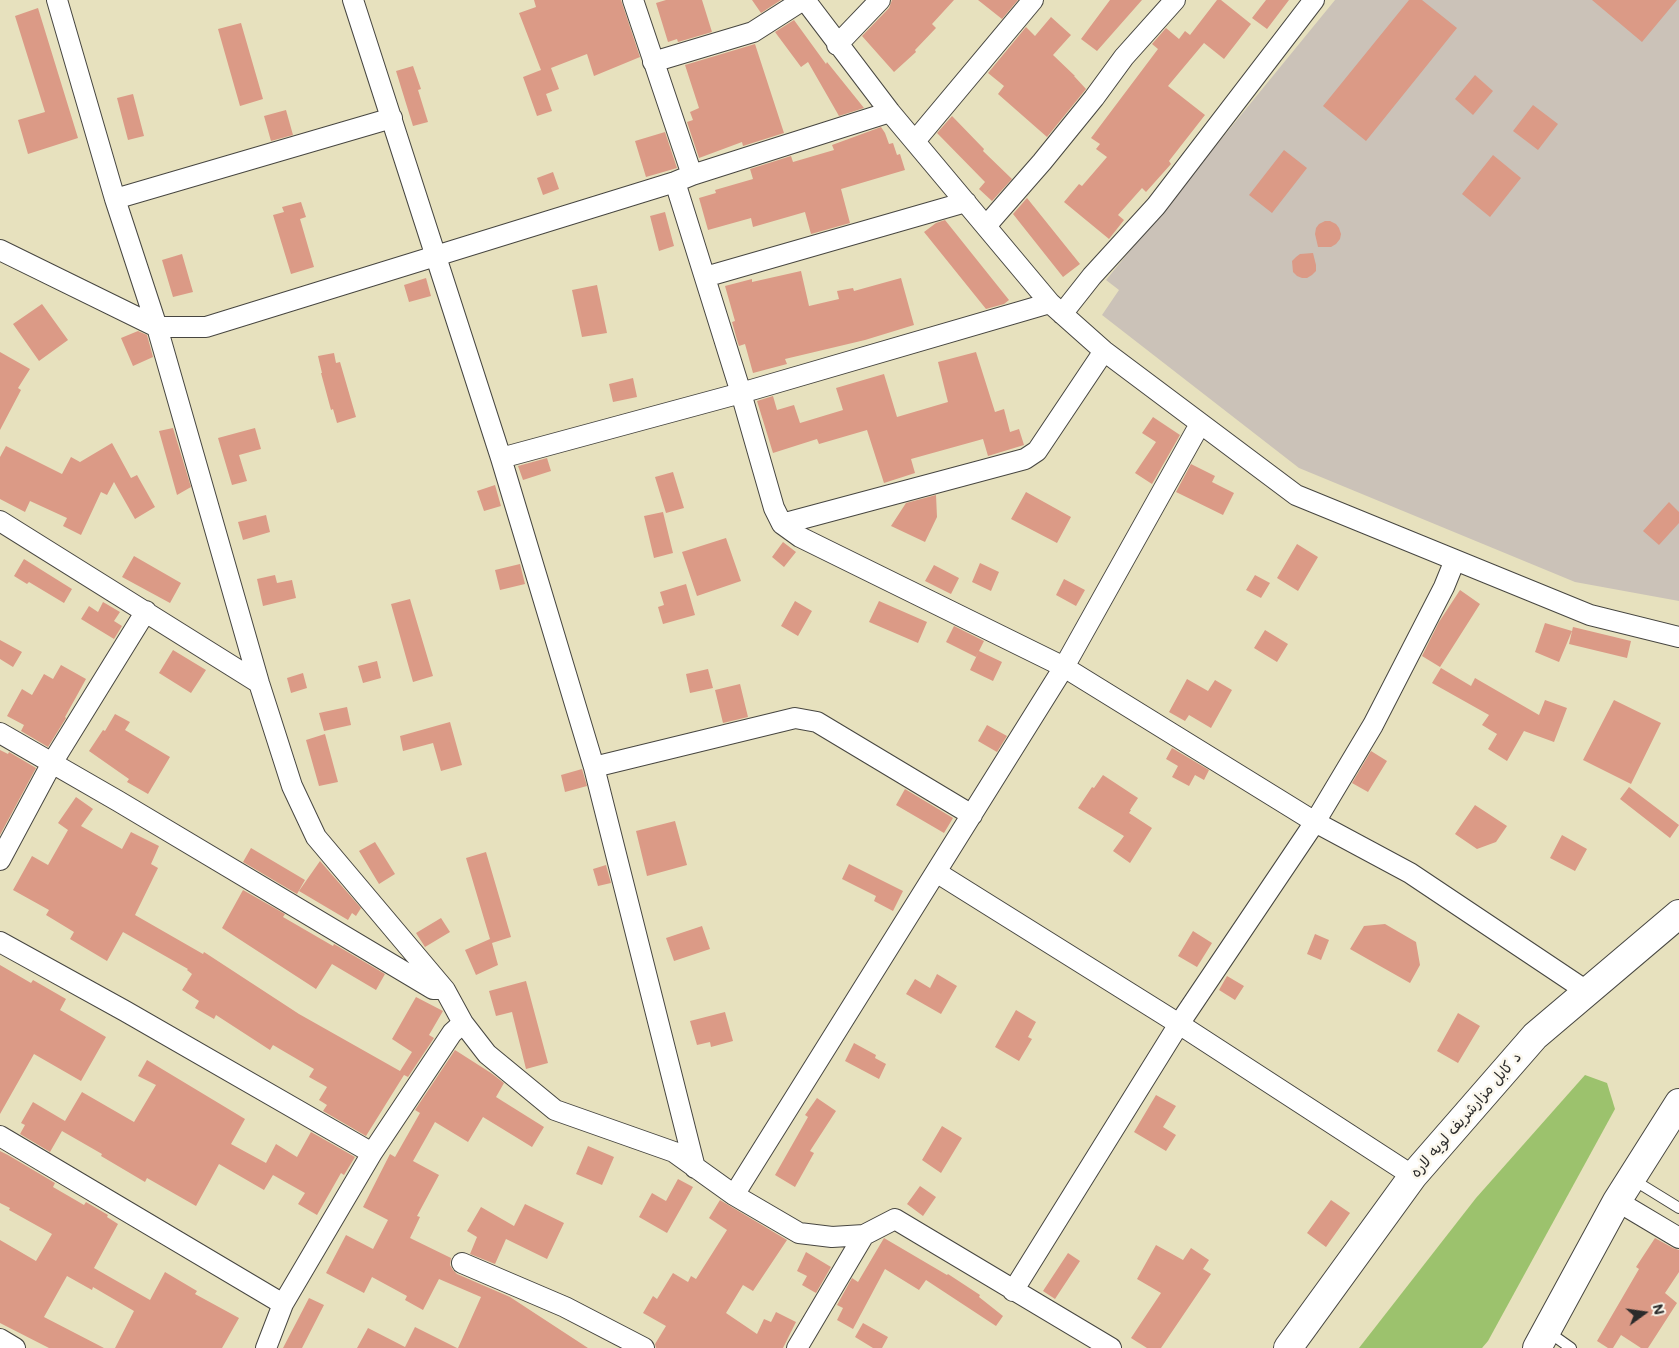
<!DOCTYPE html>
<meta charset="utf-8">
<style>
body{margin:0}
#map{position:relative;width:1679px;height:1348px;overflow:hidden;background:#e7e1be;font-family:Mali,sans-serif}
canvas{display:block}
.north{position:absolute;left:1619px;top:1288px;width:50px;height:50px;-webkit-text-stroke:4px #fbf7ec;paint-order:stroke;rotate:76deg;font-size:14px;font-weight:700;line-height:20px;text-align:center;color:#2b2b2b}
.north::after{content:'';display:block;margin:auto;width:18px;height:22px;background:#2b2b2b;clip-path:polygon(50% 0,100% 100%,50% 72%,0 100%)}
</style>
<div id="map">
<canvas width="1679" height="1348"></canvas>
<div class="north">N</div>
</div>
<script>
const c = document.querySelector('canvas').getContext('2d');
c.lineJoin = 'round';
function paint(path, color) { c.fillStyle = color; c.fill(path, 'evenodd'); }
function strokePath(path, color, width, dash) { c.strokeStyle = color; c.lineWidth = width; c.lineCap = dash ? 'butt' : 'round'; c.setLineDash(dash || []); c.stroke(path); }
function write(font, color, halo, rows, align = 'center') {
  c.font = font + ' Mali,"Playpen Sans Arabic",sans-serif'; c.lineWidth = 5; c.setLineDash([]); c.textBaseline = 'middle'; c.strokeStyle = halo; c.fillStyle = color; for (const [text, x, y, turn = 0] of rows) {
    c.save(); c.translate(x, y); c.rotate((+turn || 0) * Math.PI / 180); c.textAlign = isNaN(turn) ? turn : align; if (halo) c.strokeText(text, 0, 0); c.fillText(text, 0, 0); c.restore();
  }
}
paint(new Path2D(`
 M1335,0h344v601l-104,-19 -276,-114 -197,-153 17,-25 -13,-10z`), '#cbc2b8');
paint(new Path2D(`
 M1585,1075l22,8 8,26 -127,232 -6,7h-123l117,-150z`), '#9cc26d');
paint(new Path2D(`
 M534,0h87l19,57 -46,19 -7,-22 -36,14 8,21 -13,5 6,17 -15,5 -14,-39 18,-7 -22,-57 17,-6z
 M666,0h36l10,32 -34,10 -1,-3 -9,3 -12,-39z
 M752,0h29l-20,13z
 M892,0h62l-22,24 4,4 -21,22 1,2 -22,20 -32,-36 27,-28z
 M978,0h40l-16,19z
 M1110,0h32l-45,51 -16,-12z
 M1217,0h4l30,24 -27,35 -20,-16 -36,43 37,29 -36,46 2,3 -25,28 -4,-4 -24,27 6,5 -15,19 -45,-37 15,-18 3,2 25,-29 -11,-8 4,-5 -9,-6 67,-89 -6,-5 14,-16 13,11 6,-8 5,4z
 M1266,0h23l-22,29 -15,-11z
 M1409,0h13l35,28 -91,113 -43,-35z
 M1592,0h85l-35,42z
 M38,8l40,130 -50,16 -10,-34 27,-8 -30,-96z
 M1051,17l20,18 -18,20 22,21h-1l12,13 -39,48 -49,-43 6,-8 -16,-13 38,-46 9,9z
 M794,20l32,44 1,-2 37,46 -25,8 -31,-54 -7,5 -26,-35z
 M241,23l22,76 -23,7 -22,-77z
 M755,44l29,89 -41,13 -1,-4 -43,16 -12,-36 6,-2 -3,-8 9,-4 -14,-43z
 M413,66l8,23 -3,1 10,32 -15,4 -17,-55z
 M1475,75l18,16 -20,24 -18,-16z
 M133,94l11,42 -16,4 -11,-42z
 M1533,105l25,19 -20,26 -25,-19z
 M286,110l7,25 -22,6 -7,-25z
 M952,116l32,33 -1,2 29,28 -20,22 -13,-12 6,-7 -48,-49z
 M881,127l4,6 4,11 4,-1 4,12 3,-1 5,16 -64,19 9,34 -39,11 -6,-22 -52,15 -2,-9 -43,12 -9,-32 17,-5 -1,-3 38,-11 -3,-10 41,-13 2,6 41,-12 -2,-5z
 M665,132l12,36 -31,9 -11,-36z
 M1284,150l23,18 -35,45 -23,-18z
 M1493,155l28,23 -31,39 -28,-23z
 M553,172l6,17 -16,6 -6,-17z
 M1027,198l53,66 -17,13 -50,-63z
 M301,202l5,15 -6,2 14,48 -23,7 -18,-59 11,-3 -2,-5z
 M665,212l9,34 -15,5 -9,-35z
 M945,220l64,80 -5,4 -18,5 -62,-77 12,-9z
 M1325,221h5l6,3 3,4 2,6 -1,5 -4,5 -5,3h-13l-3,-13 1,-6 3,-4z
 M1313,253l3,12v6l-4,4 -5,3h-5l-5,-2 -4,-4 -1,-11 4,-4 4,-3z
 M182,254l11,38 -20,5 -11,-37z
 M801,271l8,35 30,-7 -2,-8 16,-3 1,3 47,-13 13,47 -49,15 -80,19 2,5 -34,9 -8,-29 -6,2 -2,-6 -5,-18 3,-1 -10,-35 27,-7v3z
 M426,278l5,18 -22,6 -5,-17z
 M597,285l10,48 -25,4 -10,-47z
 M42,304l26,36 -29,21 -26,-37z
 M138,331l9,4 6,22 -20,9 -12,-28z
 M0,352l30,17 -12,19 3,2 -21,40z
 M976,352l19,60 9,-3 6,23 9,-3 5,16 -36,11 -5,-17 -72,20 4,14 -31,10 -17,-53 -48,14 -2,-5 -44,14 -16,-52 16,-5 4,14 17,-5 6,18 43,-13 -7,-22 48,-14 13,43 51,-15 -10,-40z
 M334,353l2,10 4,-1 16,55 -19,6 -4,-14 -2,1 -10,-37h1l-4,-17z
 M633,378l4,19 -24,5 -4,-18z
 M1153,417l27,18 -28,49 -17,-11 21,-31 -14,-9z
 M173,428l18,59 -14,8 -18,-64z
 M255,428l6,21 -22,6 8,26 -15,4 -14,-47z
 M112,443l19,35 6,-3 18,32 -20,12 -21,-37 -7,13 -6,-3 -20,43 -18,-9 4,-8 -37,-17 -5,11 -25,-13v-42l6,-11 56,28 9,-17 9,5z
 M547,458l4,13 -28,9 -5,-14z
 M1191,464l24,12 -3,6 22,11 -11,22 -47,-23z
 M673,472l11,36 -18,5 -11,-36z
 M495,485l6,21 -17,5 -7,-20z
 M1026,492l45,25 -14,26 -46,-24z
 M936,495l1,22 -12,25 -34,-16 15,-23z
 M1669,502l10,10v11l-20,22 -16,-14z
 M663,512l10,41 -19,5 -10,-42z
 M266,515l4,17 -27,8 -5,-18z
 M726,538l15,43 -44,15 -15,-44z
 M783,542l13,10 -12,15 -12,-10z
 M1297,544l21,13 -20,34 -21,-13z
 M134,556l47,27 -11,20 -48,-26z
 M24,559l48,30 -8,14 -35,-21 -2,2 -13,-8z
 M980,563l19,9 -8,19 -19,-9z
 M520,564l5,20 -25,6 -5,-20z
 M934,565l25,13 -8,16 -26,-13z
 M275,575l2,8 15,-3 4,18 -33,8 -6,-27z
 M1255,575l15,8 -9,15 -15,-8z
 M1064,579l21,11 -9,16 -20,-11z
 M686,584l9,31 -32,9 -5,-17 6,-2 -4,-13z
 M1460,590l20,14 -40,63 -18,-11 17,-34z
 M410,599l23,77 -20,6 -22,-78z
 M795,601l17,10 -14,25 -17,-10z
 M879,601l48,21 -9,21 -49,-21z
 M103,602l17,10 -6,9 8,5 -8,13 -33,-20 8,-13 9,6z
 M1545,623l27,8 -13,31 -24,-10z
 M954,626l30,15 -8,16 -30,-15z
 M1573,627l58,14 -4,17 -58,-14z
 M1265,630l23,14 -11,18 -23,-14z
 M0,640l22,12 -9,15 -13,-8z
 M173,650l33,20 -15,23 -32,-20z
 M979,651l23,11 -9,19 -23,-11z
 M377,661l4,17 -18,5 -5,-17z
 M61,665l25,14 -21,38 1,1 -18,29 -27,-16 3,-6 -17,-9 15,-27 10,6 12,-21 9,5z
 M1441,668l30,18 4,-8 64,37 6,-15 22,8 -13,34 -30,-11 -17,30 -19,-12 9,-15 -15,-9 7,-10 -57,-32z
 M708,669l5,19 -23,5 -4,-19z
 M303,673l4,15 -16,5 -4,-15z
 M1187,679l21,12 7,-11 17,10 -21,38 -22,-13 -4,6 -16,-9z
 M740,684l8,33 -25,6 -8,-33z
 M1614,700l47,23 -30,61 -48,-24z
 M347,707l4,18 -27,6 -5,-18z
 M115,714l15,8 -5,8 45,27 -22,37 -21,-12 2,-3 -40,-28 14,-21 2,1z
 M450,722l12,43 -21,6 -8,-28 -30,8 -3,-15z
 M987,725l20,11 -10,16 -19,-11z
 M325,734l13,48 -19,4 -13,-46z
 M1172,748l37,22 -5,10 -9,-5 -6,11 -17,-9 6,-11 -12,-7z
 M0,750l8,4 1,-2 27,16 -36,67z
 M1371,751l16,10 -19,31 -16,-9z
 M582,769l5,17 -22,6 -4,-17z
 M1103,775l35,23 -8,12h1l-2,3 23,15 -22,35 -17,-12 11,-15 -46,-28 14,-21 2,1z
 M1629,787l50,38 -9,13 -50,-39z
 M905,789l48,29 -9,15 -48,-28z
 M76,797l17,12 -12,17 41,23 9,-17 28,14 -8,18 7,4 -23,47 68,39 1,-2 95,62 101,57 12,-19 -20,-13 24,-42 27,14 -14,24 5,3 -26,39 -4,-2 -38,61 -43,-25 4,-6 -8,-5 8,-13 -18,-10 5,-8 -41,-24 -3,5 -54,-35 -2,4 -19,-11 4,-7 -17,-11 10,-16 -5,-4 1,-1 -65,-37 -16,29 -37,-22 4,-7 -28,-17 3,-5 -36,-20 19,-34 16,9 20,-35 -10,-7z
 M1475,805l32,21 -11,16 -19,7 -22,-15z
 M675,821l12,44 -40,11 -11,-45z
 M1562,835l25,14 -12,22 -25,-13z
 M375,842l20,32 -16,10 -20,-33z
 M251,848l54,32 -8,14 -54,-32z
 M486,852l25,85 -19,6 6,22 -22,10 -11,-25 25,-11 -24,-81z
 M320,861l41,47 -5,8 -4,-3 -4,7 -49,-29z
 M849,864l54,27 -10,20 -19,-10 2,-5 -34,-17z
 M606,865l5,18 -13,3 -5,-17z
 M243,890l42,24 -2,3 50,29 1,-2 51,30 -9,16 -44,-26 -16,25 -94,-61z
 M441,918l9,14 -25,15 -9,-14z
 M1385,924l31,18 4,23 -10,18 -60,-34 14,-23z
 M702,926l8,23 -36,12 -8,-23z
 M1193,931l19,12 -15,24 -19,-11z
 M1315,934l14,6 -8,20 -14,-6z
 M0,965l31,18 2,-3 33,19 -6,11 46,27 -25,44 -47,-27 -34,60z
 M937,974l20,12 -16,28 -35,-20 9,-15 15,9z
 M1227,976l17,10 -9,14 -16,-10z
 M526,981l22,82 -22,6 -14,-57 -16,4 -7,-25z
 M1016,1010l20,12 -8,15 4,2 -13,22 -24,-14z
 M725,1012l8,29 -22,6 -1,-5 -13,3 -7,-24z
 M1458,1013l22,13 -22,37 -21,-12z
 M854,1043l22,12 -1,3 11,6 -7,15 -34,-18z
 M455,1050l36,23 13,10 -8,14 48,30 -12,20 -49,-30 -15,25 -33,-20 -22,39 26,14 -22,41 3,1 -10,21 41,20 -1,7 3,5 4,4 53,23 78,51h-130l23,-51 -42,-18 -16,31 -18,-10 2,-4 -35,-19 -8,16 -38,-20 20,-38 27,14 15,-29 -25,-13 27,-53 5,3 25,-44 -5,-3z
 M147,1060l98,59 -14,25 35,19 10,-19 21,13 14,-25 44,25 -11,18 -3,-2 -24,42 -19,-11 7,-11 -32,-18 -9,15 -45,-26 -23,42 -49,-28 -2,4 -44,-26 1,-2 -40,-23 -12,21 -30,-18 5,-9 -4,-2 12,-21 32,19 17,-29 52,30 22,-37 -18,-9z
 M1156,1095l20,11 -13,21 13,8 -10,16 -32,-19z
 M817,1098l19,13 -26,40 4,2 -19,34 -20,-12 33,-58 -3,-2z
 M942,1126l20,12 -21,35 -19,-13z
 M588,1146l26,11 -12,28 -26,-11z
 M0,1151l8,4 47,28 -2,4 31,18 2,-3 22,13 -1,2 11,7 -24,44 56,32 15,-28 32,19 -2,3 44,24 -17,30h-107l19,-37 -41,-24 -1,3 -25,-14 -23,41 60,31h-55l-49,-25v-83l36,21 16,-27 -43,-24 1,-2 -10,-5z
 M678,1179l15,8 -26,46 -28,-16 13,-24 14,8z
 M920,1186l16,11 -13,19 -16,-12z
 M720,1200l67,40 -34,51 -10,-6 -17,28 31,21 7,-15 7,3 5,-10 20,10 -13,26h-127l-1,-4 11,-18 -23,-13 10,-17 4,3 16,-26 15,9 3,-6 5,3 31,-49 -18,-12z
 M1331,1200l19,13 -24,34 -19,-14z
 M525,1204l39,19 -17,36 -41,-20 -11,25 -25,-10 7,-17 -10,-6 14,-24 33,19z
 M884,1238l63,37 1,-1 32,21 -1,2 24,19 -7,10 -70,-46 -7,10 -34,-21 -32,60 -16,-9 6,-12 -6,-3 15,-27 6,4z
 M1655,1238l18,10 6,2v22l-14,21 12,10 -29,45h-7l-20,-13 -8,13h-5l-11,-7 42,-72 -3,-2z
 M1156,1245l27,15 8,-12 18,12 -6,9 8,5 -50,74h-14l-16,-10 30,-45 -24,-14z
 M806,1252l25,15 -15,26 -14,-8 5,-9 -10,-5z
 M1068,1253l12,8 -25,38 -12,-8z
 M309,1298l15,7 -22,43h-19z
 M863,1323l25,14 -6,11h-9l-18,-11z
 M415,1327l42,21h-100l11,-20 37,19z`), '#db9a86');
const service = new Path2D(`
 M1632,1179l47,29
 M1547,1331l24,17`);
const minor = new Path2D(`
 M57,0l58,199 42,128 102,356 33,103 24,51 129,153 18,33 24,31 68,56 119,42 60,43 65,38 33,4 32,-2 31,-16 216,129
 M353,0l148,458 93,309 101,401
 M633,0l59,175
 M805,0l85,112 160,191 54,48 192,144 294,120 89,22
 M837,45l43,-45
 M653,62l100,-30 50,-32
 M915,141l118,-141
 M675,182l66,211 33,115 8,16 18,13 264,130 251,155 95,51 178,119
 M115,199l277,-81
 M986,226l56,-64 52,-64 30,-41 51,-57
 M0,250l157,77h49l469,-145 17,-7 198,-63
 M705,277l261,-75
 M1062,314l30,-38 64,-70 158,-206
 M501,458l240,-65 309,-90
 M0,521l259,162
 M782,524l243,-65 12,-8 67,-100
 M0,733l118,68 315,188h8
 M594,767l201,-49 22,4 155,93
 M0,860l52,-97 94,-152
 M936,872l243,152 234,152
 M0,942l125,69 247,142
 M0,1136l283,168
 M734,1195l330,-528 136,-243
 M1617,1201l62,37
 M462,1263l103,44 79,41
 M1013,1291l166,-267 136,-202 58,-97 71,-138 11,-27
 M0,1339l15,9
 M266,1348l17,-44 89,-151 80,-120 11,-10
 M797,1348l67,-113`);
const trunk = new Path2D(`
 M1288,1348l125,-172 122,-140 144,-122
 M1537,1348l80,-147 62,-98`);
strokePath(service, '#474641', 12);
strokePath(minor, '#474641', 22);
strokePath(trunk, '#474641', 30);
strokePath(service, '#fff', 10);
strokePath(minor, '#fff', 20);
strokePath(trunk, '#fff', 28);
write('15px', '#2b2b2b', '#fbf7ec', [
 ["د کابل مزارشریف لویه لاره",1466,1115,-49]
]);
</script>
